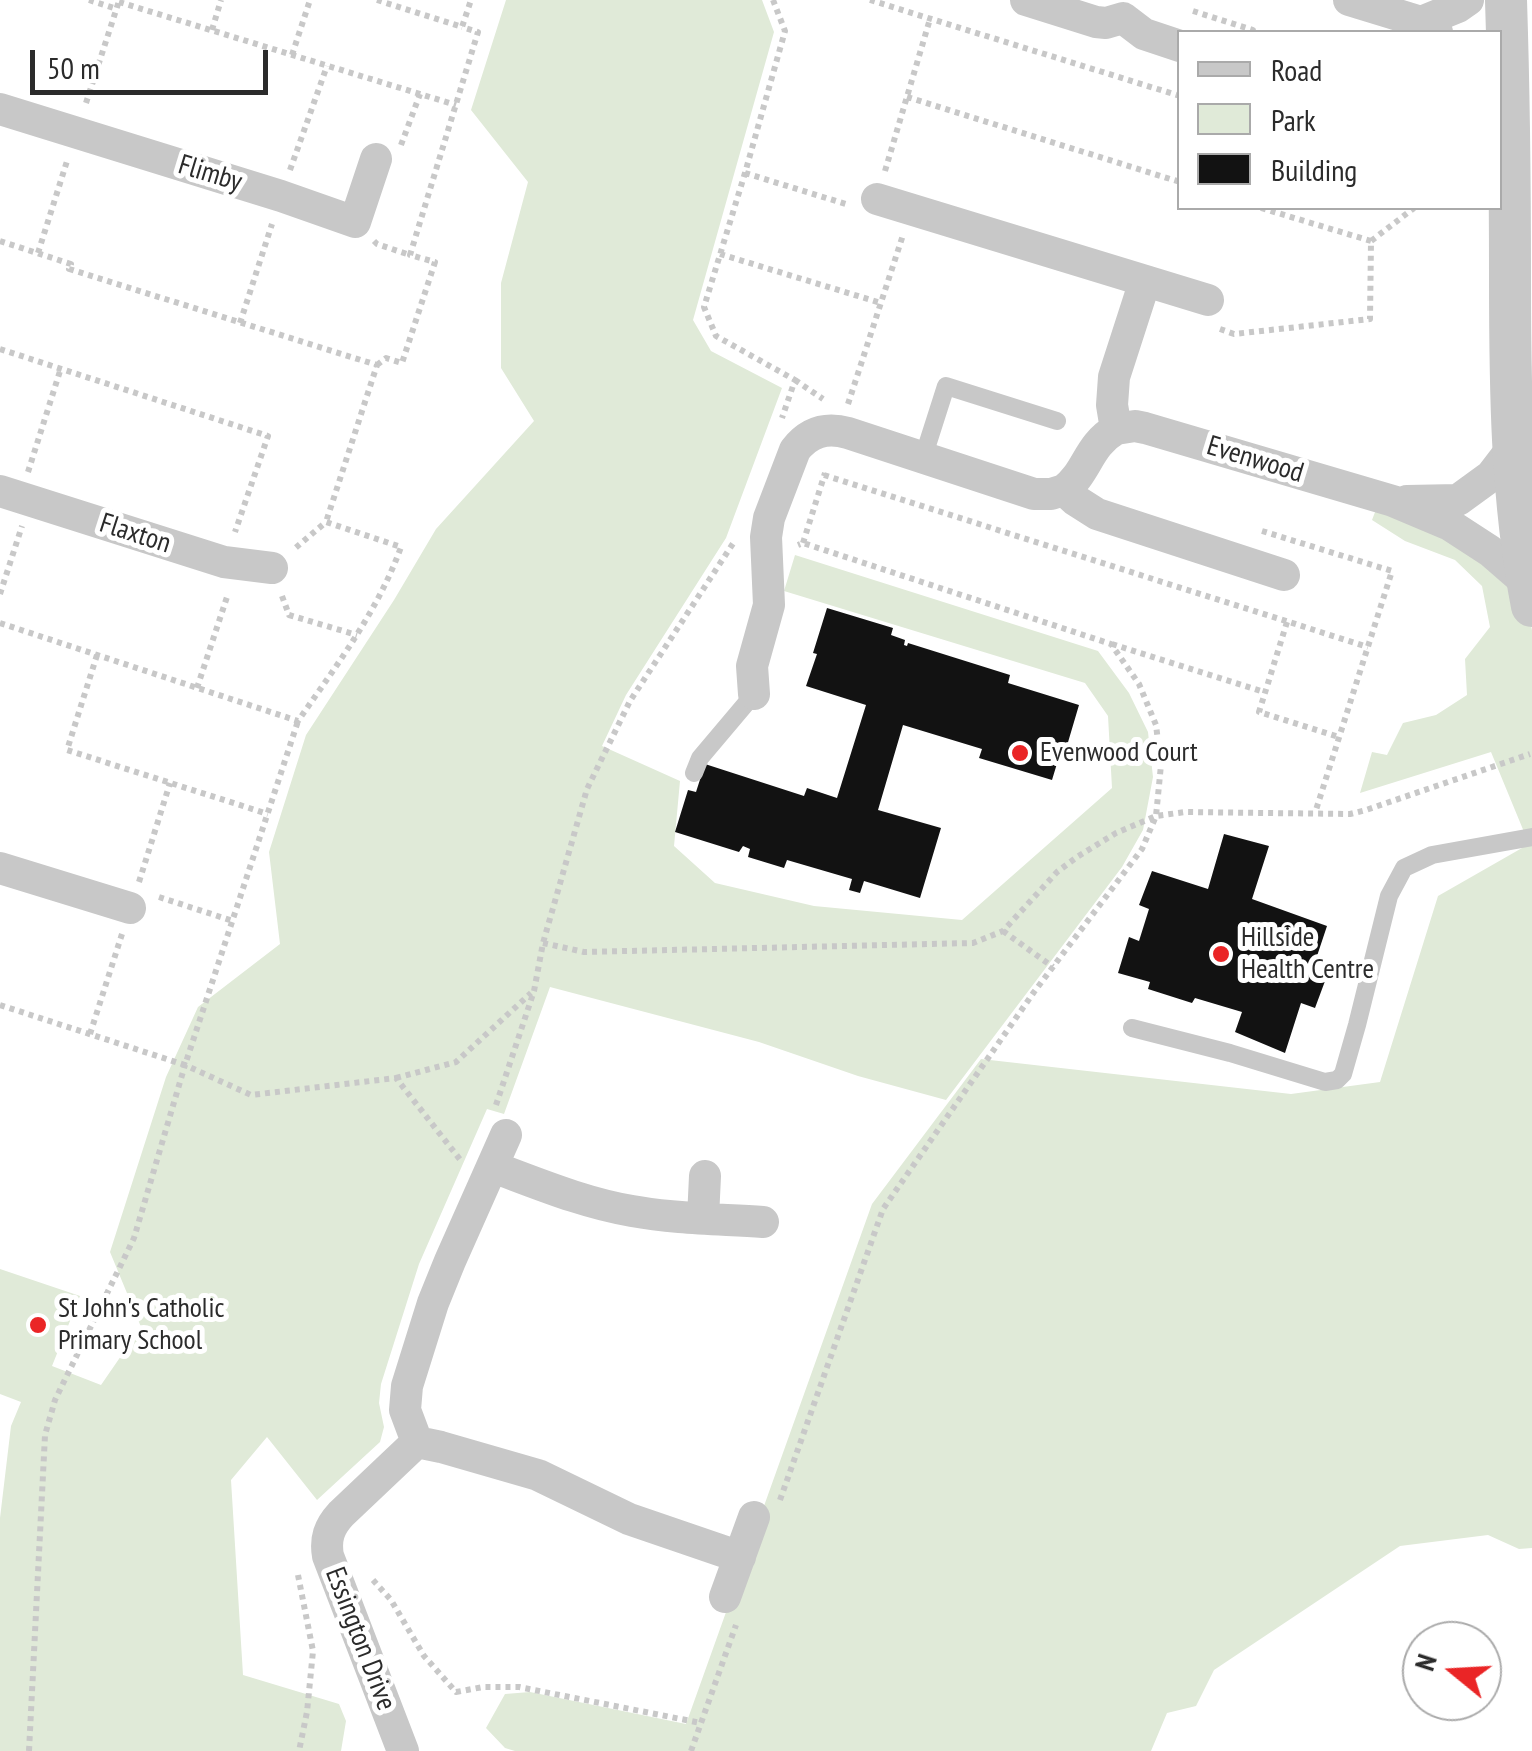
<!DOCTYPE html>
<style>
body{margin:0}
#map{position:relative;width:1532px;height:1751px;overflow:hidden;background:#fff;font-family:"PT Sans Narrow",sans-serif}
canvas{display:block}
.legend{position:absolute;left:1177px;top:30px;width:325px;height:180px;box-sizing:border-box;background:#fff;border:2px solid #aaa;margin:0;padding:12px 18px;list-style:none;font-size:30px;color:#2b2b2b}
.legend li{display:flex;align-items:center;gap:20px;height:50px}
.legend b{width:50px;border:2px solid #aaa}
.north{position:absolute;left:1402px;top:1621px;width:100px;height:100px;box-sizing:border-box;background:#fff;border:2px solid #aaa;border-radius:50%;rotate:288deg;font-size:28px;font-weight:700;line-height:40px;text-align:center;color:#2b2b2b}
.north::after{content:'';display:block;margin:auto;width:35px;height:45px;background:#ea2526;clip-path:polygon(50% 0,100% 100%,50% 72%,0 100%)}
.scale{position:absolute;left:30px;top:50px;width:238px;height:45px;box-sizing:border-box;border:5px solid #2b2b2b;border-top:0;padding-left:12px;font-size:30px;line-height:35px;white-space:nowrap;color:#2b2b2b;-webkit-text-stroke:8px #fff;paint-order:stroke}
</style>
<div id="map">
<canvas width="1532" height="1751"></canvas>
<ul class="legend">
<li><b style="height:12px;background:#c8c8c8"></b>Road</li>
<li><b style="height:28px;background:#e0ead8"></b>Park</li>
<li><b style="height:28px;background:#121212"></b>Building</li>
</ul>
<div class="north">N</div>
<div class="scale">50 m</div>
</div>
<script>
const c = document.querySelector('canvas').getContext('2d');
c.lineJoin = 'round';
function paint(path, color) { c.fillStyle = color; c.fill(path, 'evenodd'); }
function strokePath(path, color, width, dash) { c.strokeStyle = color; c.lineWidth = width; c.lineCap = dash ? 'butt' : 'round'; c.setLineDash(dash || []); c.stroke(path); }
function write(font, color, halo, rows, align = 'center') {
  c.font = font + ' "PT Sans Narrow",sans-serif'; c.lineWidth = 10; c.setLineDash([]); c.textBaseline = 'middle'; c.strokeStyle = halo; c.fillStyle = color; for (const [text, x, y, turn = 0] of rows) {
    c.save(); c.translate(x, y); c.rotate((+turn || 0) * Math.PI / 180); c.textAlign = isNaN(turn) ? turn : align; if (halo) c.strokeText(text, 0, 0); c.fillText(text, 0, 0); c.restore();
  }
}
paint(new Path2D(`
 M506,0h256l12,32 -81,288 18,31 71,37 -56,150 -100,157 -24,51 78,35 -6,65 41,37 99,23 148,14 150,-132 -4,-72 -23,-33 -301,-92 11,-36 303,96 31,42 19,39 5,45 -10,53 -21,37 -176,233 -88,-24 -99,-34 -209,-55 -46,127 -17,-5 -68,155 -38,120 -2,19 5,24 -4,15 -63,58 -50,-63 -36,43 12,195 96,29 7,17 -5,30h-341v-233l11,-92 10,-24 -21,-8v-125l80,27 -28,70 49,19 40,-58 -31,-75 56,-175 32,-70 82,-63 -11,-92 37,-117 88,-135 42,-71 98,-108 -33,-53v-85l27,-101 -57,-72z
 M1385,486l138,99 9,45v918l-13,1 -31,-14 -88,11 -186,124 -18,36 -29,7 -16,38h-636l-10,-3 -19,-20 19,-34 25,-2 156,32 186,-520 109,-145 310,35 89,-12 58,-186 91,-52 -38,-92 -131,41 12,-41 15,3 16,-32 33,-8 31,-20 -2,-36 25,-32 -8,-41 -27,-26 -50,-19 -33,-21z`), '#e0ead8');
paint(new Path2D(`
 M827,608l66,20 -2,7 14,5 -1,5 3,1 1,-3 102,32 -2,8 71,22 -13,44 -4,-2 -10,33 -73,-22 3,-9 -79,-24 -25,85 63,18 -21,70 -56,-17 -4,12 -11,-3 3,-11 -65,-19 -3,8 -36,-11 2,-8 -7,-3 -4,6 -64,-20 13,-42 8,2 9,-28 99,32 3,-8 30,10 29,-93 -60,-19 11,-32 -4,-1z
 M1224,834l45,12 -17,53 75,27 -14,42 15,5 -13,35 -14,-5 -16,50 -50,-21 7,-20 -47,-14 -3,5 -44,-14 2,-7 -32,-9 11,-36 10,4 10,-32 -10,-4 13,-34 56,18z`), '#121212');
strokePath(new Path2D(`
 M89,0l28,9
 M377,0l85,27 9,-27
 M773,0l12,31 -40,142 -41,134 12,29 79,44 -13,38
 M870,0l310,96
 M119,2l337,103
 M1193,11l60,19v2
 M212,30l9,-30
 M292,55l18,-55
 M907,97l273,85
 M86,103l33,-102
 M401,145l19,-51
 M290,170l37,-104
 M885,171l45,-152
 M745,173l104,32
 M1261,208l110,33
 M0,241l71,23 -2,5 308,96 -51,157
 M374,241l3,3 33,11
 M38,253l30,-95
 M720,254l161,49
 M240,323l32,-99
 M1220,329l14,5 136,-15 1,-78 43,-33
 M0,349l268,87 -33,96
 M377,365l9,-7 16,5 33,-101 -25,-7 68,-223 -16,-5
 M795,380l28,19
 M848,404l55,-169
 M28,472l33,-104
 M824,475l544,172
 M1262,531l130,40 -77,242
 M803,543l22,-70
 M0,594l22,-68
 M282,596l7,19 68,20
 M1287,622l-28,90 80,25
 M0,623l298,98c38,-55 80,-110 103,-174l-75,-25 -33,28
 M1112,644l152,48
 M97,655l-30,95 201,64
 M197,688l31,-94
 M139,882l31,-99
 M159,897l74,24
 M1003,931l50,36
 M543,943l41,9 389,-9 30,-12 54,-59 20,-15 39,-24 40,-17 29,-4 165,2 16,-4 164,-56
 M0,1005l185,60 113,-344
 M90,1034l32,-100
 M396,1078l60,-16 75,-69
 M496,1105l38,-114 9,-48 44,-154 43,-88 104,-159
 M780,1500l103,-291 151,-217 108,-143 14,-33 5,-51 -5,-40 -17,-41 -28,-40 -308,-101 -5,2
 M298,1575l15,76 -6,61 -8,39
 M373,1580l18,20 33,56 32,36 27,-5h36l182,36
 M29,1751l16,-316 10,-35 79,-162 51,-173 66,30 145,-17 66,84
 M691,1751l45,-126`), '#c8c8c8', 6, [5, 5]);
strokePath(new Path2D(`
 M923,458l23,-72 111,35
 M694,773l6,-15 54,-64
 M1132,1028l98,25 95,29 12,-2 6,-6 14,-49 32,-129 15,-28 28,-13 100,-18`), '#c8c8c8', 18);
strokePath(new Path2D(`
 M1026,0l70,22 10,1 17,-5 21,16 36,12
 M1349,0l72,22 16,10
 M1421,22l37,-15 10,-7
 M0,109l281,87 74,26 21,-63
 M877,199l331,101
 M1116,429l19,-3 10,2 248,73 57,24 40,26 38,33
 M1064,490c24,-18 23,-44 52,-61l-4,-24 2,-28 31,-96
 M0,491l224,71 48,6
 M1407,501l51,-1 33,-24 23,-30
 M754,694l-2,-28 17,-61 -3,-68 3,-19 26,-68c14,-18 31,-23 53,-17l186,61h17l13,-4 11,10 22,14 187,61
 M0,868l130,40
 M493,1167c46,17 91,36 139,44 43,8 88,8 131,11
 M703,1218l2,-42
 M417,1442l24,5 97,28 91,44 111,38
 M725,1597l29,-80
 M403,1751l-75,-195c-3,-17 1,-29 13,-42l76,-72 -12,-32 2,-24 26,-83 17,-42 56,-126`), '#c8c8c8', 32);
strokePath(new Path2D(`
 M1506,0c3,92 4,184 4,277 0,109 1,221 22,329`), '#c8c8c8', 42);
for (const [x, y, r, color] of [
 [1020,753,10,"#ea2526"],
 [1221,954,10,"#ea2526"],
 [38,1325,10,"#ea2526"]
]) { const dot = new Path2D(); dot.arc(x, y, r, 0, 2 * Math.PI); c.fillStyle = color; c.fill(dot); strokePath(dot, '#fff', 4); }
write('28px', '#2b2b2b', '#fff', [
 ["Flimby",210,174,17],
 ["Evenwood",1255,460,17],
 ["Flaxton",135,534,18],
 ["Essington Drive",360,1639,69]
]);
write('28px', '#2b2b2b', '#fff', [
 ["Evenwood Court",1040,753],
 ["Hillside",1241,938],
 ["Health Centre",1241,970],
 ["St John's Catholic",58,1309],
 ["Primary School",58,1341]
], 'left');
</script>
